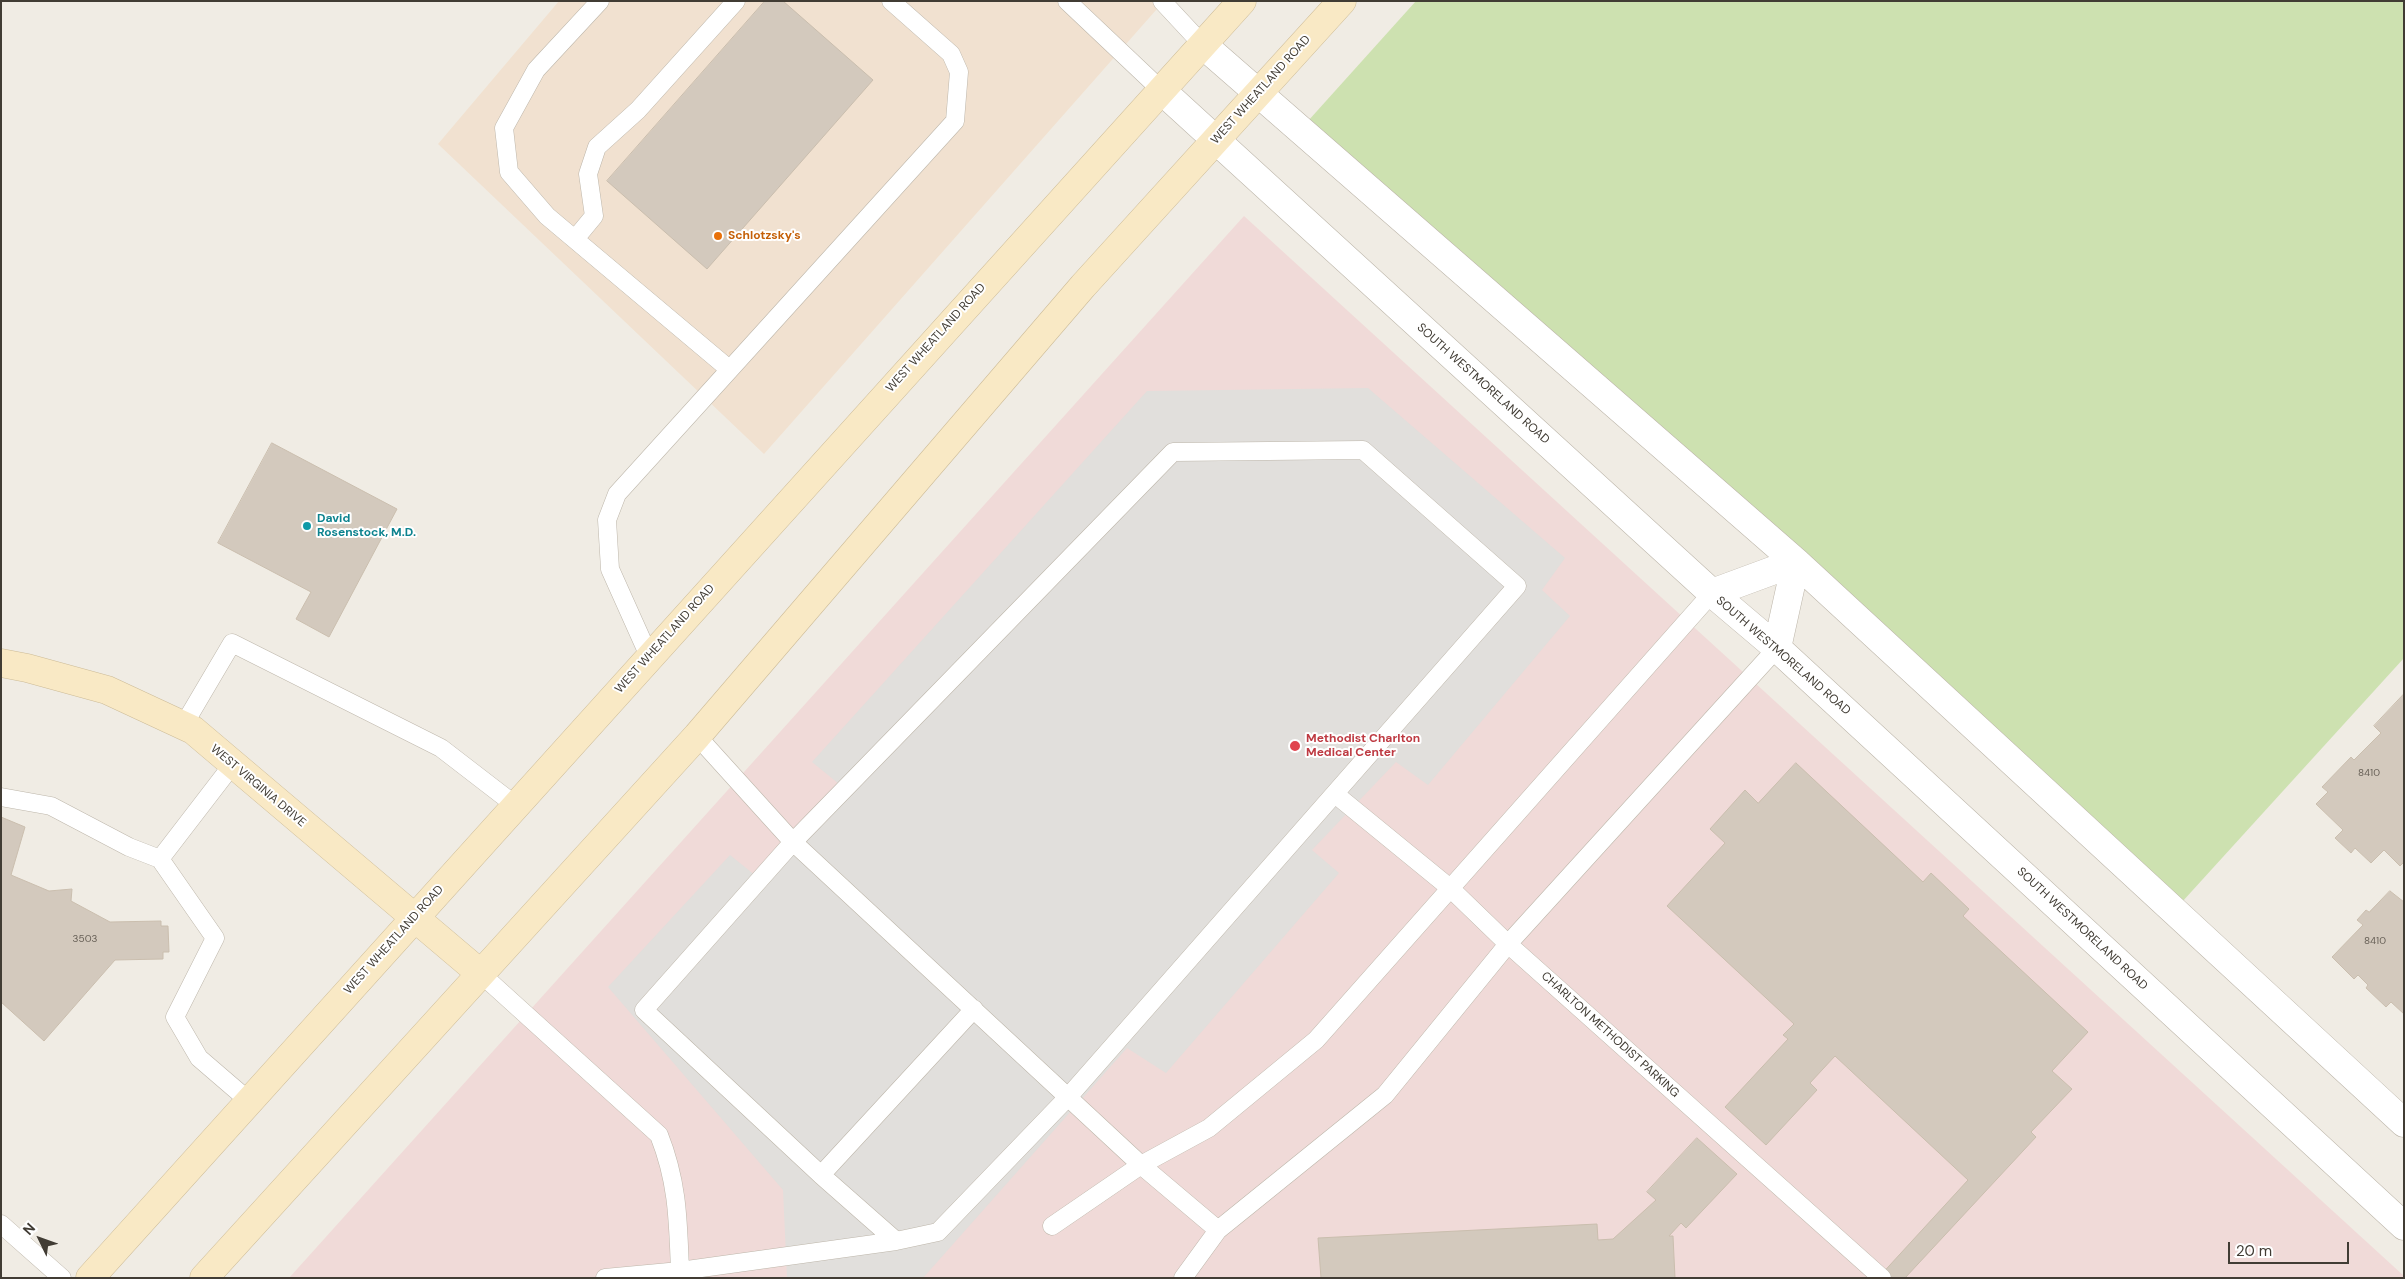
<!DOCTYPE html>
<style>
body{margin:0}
#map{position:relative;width:2405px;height:1279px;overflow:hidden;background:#f0ece4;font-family:"DM Sans",sans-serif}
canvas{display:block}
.frame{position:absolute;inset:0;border:2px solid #413c34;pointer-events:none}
.north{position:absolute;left:15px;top:1214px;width:50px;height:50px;-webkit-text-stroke:4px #fff;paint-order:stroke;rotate:312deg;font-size:14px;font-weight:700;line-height:20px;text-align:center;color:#413c34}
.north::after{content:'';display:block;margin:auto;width:18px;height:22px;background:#413c34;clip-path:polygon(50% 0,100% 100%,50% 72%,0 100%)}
.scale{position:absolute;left:2228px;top:1242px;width:121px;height:22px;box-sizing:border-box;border:2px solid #413c34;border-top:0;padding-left:6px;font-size:15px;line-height:18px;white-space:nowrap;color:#413c34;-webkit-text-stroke:4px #fff;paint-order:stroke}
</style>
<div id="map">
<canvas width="2405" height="1279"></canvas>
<div class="frame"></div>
<div class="north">N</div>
<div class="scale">20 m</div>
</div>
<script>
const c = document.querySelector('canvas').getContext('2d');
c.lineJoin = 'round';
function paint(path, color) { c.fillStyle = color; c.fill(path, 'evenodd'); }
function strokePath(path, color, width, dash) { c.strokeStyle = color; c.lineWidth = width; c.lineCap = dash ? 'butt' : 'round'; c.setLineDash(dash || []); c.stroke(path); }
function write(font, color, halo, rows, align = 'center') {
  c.font = font + ' "DM Sans",sans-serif'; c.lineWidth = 4; c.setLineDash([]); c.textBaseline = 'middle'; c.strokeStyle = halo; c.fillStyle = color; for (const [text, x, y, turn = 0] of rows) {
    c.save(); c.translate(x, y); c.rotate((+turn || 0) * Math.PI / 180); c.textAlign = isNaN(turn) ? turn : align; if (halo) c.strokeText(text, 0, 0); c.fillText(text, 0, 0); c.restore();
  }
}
paint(new Path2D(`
 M559,1h605l-400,453 -326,-310z`), '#f1e1d0');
paint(new Path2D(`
 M1244,216l1160,1060v2h-2115z`), '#f0dad8');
paint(new Path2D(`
 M1416,1h988v657l-232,255 -873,-782z`), '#cde1b0');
paint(new Path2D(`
 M1368,388l197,170 -23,32 28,26 -142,169 -32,-23 -84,88 27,23 -173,200 -39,-25 -204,230h-136l-4,-88 -175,-203 122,-132 26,21 83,-92 -27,-22 335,-371z`), '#e1dfdc');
const building = new Path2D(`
 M765,1h18l90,79 -166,189 -100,-88z
 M272,443l125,66 -68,128 -33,-18 15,-27 -93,-49z
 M2404,694v168l-4,4 -16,-16 -13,13 -16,-15 -4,5 -16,-15 8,-8 -27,-26 12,-12 -6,-5 29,-30 3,3 27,-27 -7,-7z
 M1796,763l127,119 8,-9 38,36 -6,7 125,116 -36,39 20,18 -41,43 5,5 -131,141h-27l90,-98 -133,-124 -25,27 7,7 -51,55 -41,-38 63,-68 -5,-4 11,-11 -127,-118 58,-63 -15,-14 35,-39 13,13z
 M1,817l24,10 -14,48 38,16 23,-2 -1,12 39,21 51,-1v5h7l1,26h-6v7l-48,1 -71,81 -43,-39z
 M2390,891l14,11v112l-13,-12 -5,5 -20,-19 2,-3 -10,-10 -4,4 -22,-22 31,-32 -6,-5 9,-10 3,2z
 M1697,1138l40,36 -51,54 -5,-5 -12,13h4l2,42h-354l-3,-40 279,-14 1,16 15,-1 43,-39 -9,-8z`);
paint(building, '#d3c9bd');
strokePath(building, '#cabeae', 1);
const lane = new Path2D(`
 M600,1l-64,69 -32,58 5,44 38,44 182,153
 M1067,1l93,88
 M1162,1l40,43
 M575,239l19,-23 -6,-42 9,-27 41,-37 98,-109
 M649,656l-39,-87 -3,-49 10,-26 338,-373 4,-49 -8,-18 -60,-53
 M183,726l49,-83 209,105 74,57
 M1335,794l115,94 58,56 374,334
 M1,797l50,9 78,41 31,12 73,-95
 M160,859l55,79 -40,79 24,41 50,43
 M480,973l179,162c19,48 19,86 21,136l-75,7
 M821,1175l-177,-165 149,-168 348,323 77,65
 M1,1224l61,54
 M1052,1226l89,-61 68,-37 107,-88 396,-447
 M896,1241l-75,-66 153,-166
 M680,1271l216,-30 42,-9 131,-136 448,-510 -154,-136 -190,2 -380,390 -96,-106
 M1183,1278l35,-48 167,-135 123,-151 269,-296`);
const street = new Path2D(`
 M1202,44l594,518 608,561
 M1160,89l552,504 65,55 627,578
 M1712,593l84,-31
 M1777,648l19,-86`);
const secondary = new Path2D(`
 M1,663l26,5 80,22 86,40 287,243
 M90,1278l1152,-1277
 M204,1278l493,-542 386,-450 259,-285`);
strokePath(lane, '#bdb6aa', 19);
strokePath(street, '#bdb6aa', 29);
strokePath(secondary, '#ccbb97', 29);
strokePath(lane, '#fff', 18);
strokePath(street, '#fff', 28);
strokePath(secondary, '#f9e9c5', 28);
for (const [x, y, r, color] of [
 [718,236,5,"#e8710a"],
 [307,526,5,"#0f9aa8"],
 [1295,746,6,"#e0444e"]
]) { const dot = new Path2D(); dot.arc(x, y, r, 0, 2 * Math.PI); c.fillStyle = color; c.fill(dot); strokePath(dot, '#fff', 2); }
write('10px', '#665f56', null, [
 ["8410",2369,773],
 ["3503",85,939],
 ["8410",2375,941]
]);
write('12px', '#413c34', '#fff', [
 ["WEST WHEATLAND ROAD",1261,90,-48],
 ["WEST WHEATLAND ROAD",936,338,-48],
 ["SOUTH WESTMORELAND ROAD",1483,384,42],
 ["WEST WHEATLAND ROAD",665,639,-48],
 ["SOUTH WESTMORELAND ROAD",1783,656,41],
 ["WEST VIRGINIA DRIVE",258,786,40],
 ["SOUTH WESTMORELAND ROAD",2082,929,43],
 ["WEST WHEATLAND ROAD",394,940,-48],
 ["CHARLTON METHODIST PARKING",1610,1035,42]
]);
write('bold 12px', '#c56008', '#fff', [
 ["Schlotzsky's",728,236]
], 'left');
write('bold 12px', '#0d838f', '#fff', [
 ["David",317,519],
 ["Rosenstock, M.D.",317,533]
], 'left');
write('bold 12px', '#be3a42', '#fff', [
 ["Methodist Charlton",1306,739],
 ["Medical Center",1306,753]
], 'left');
</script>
